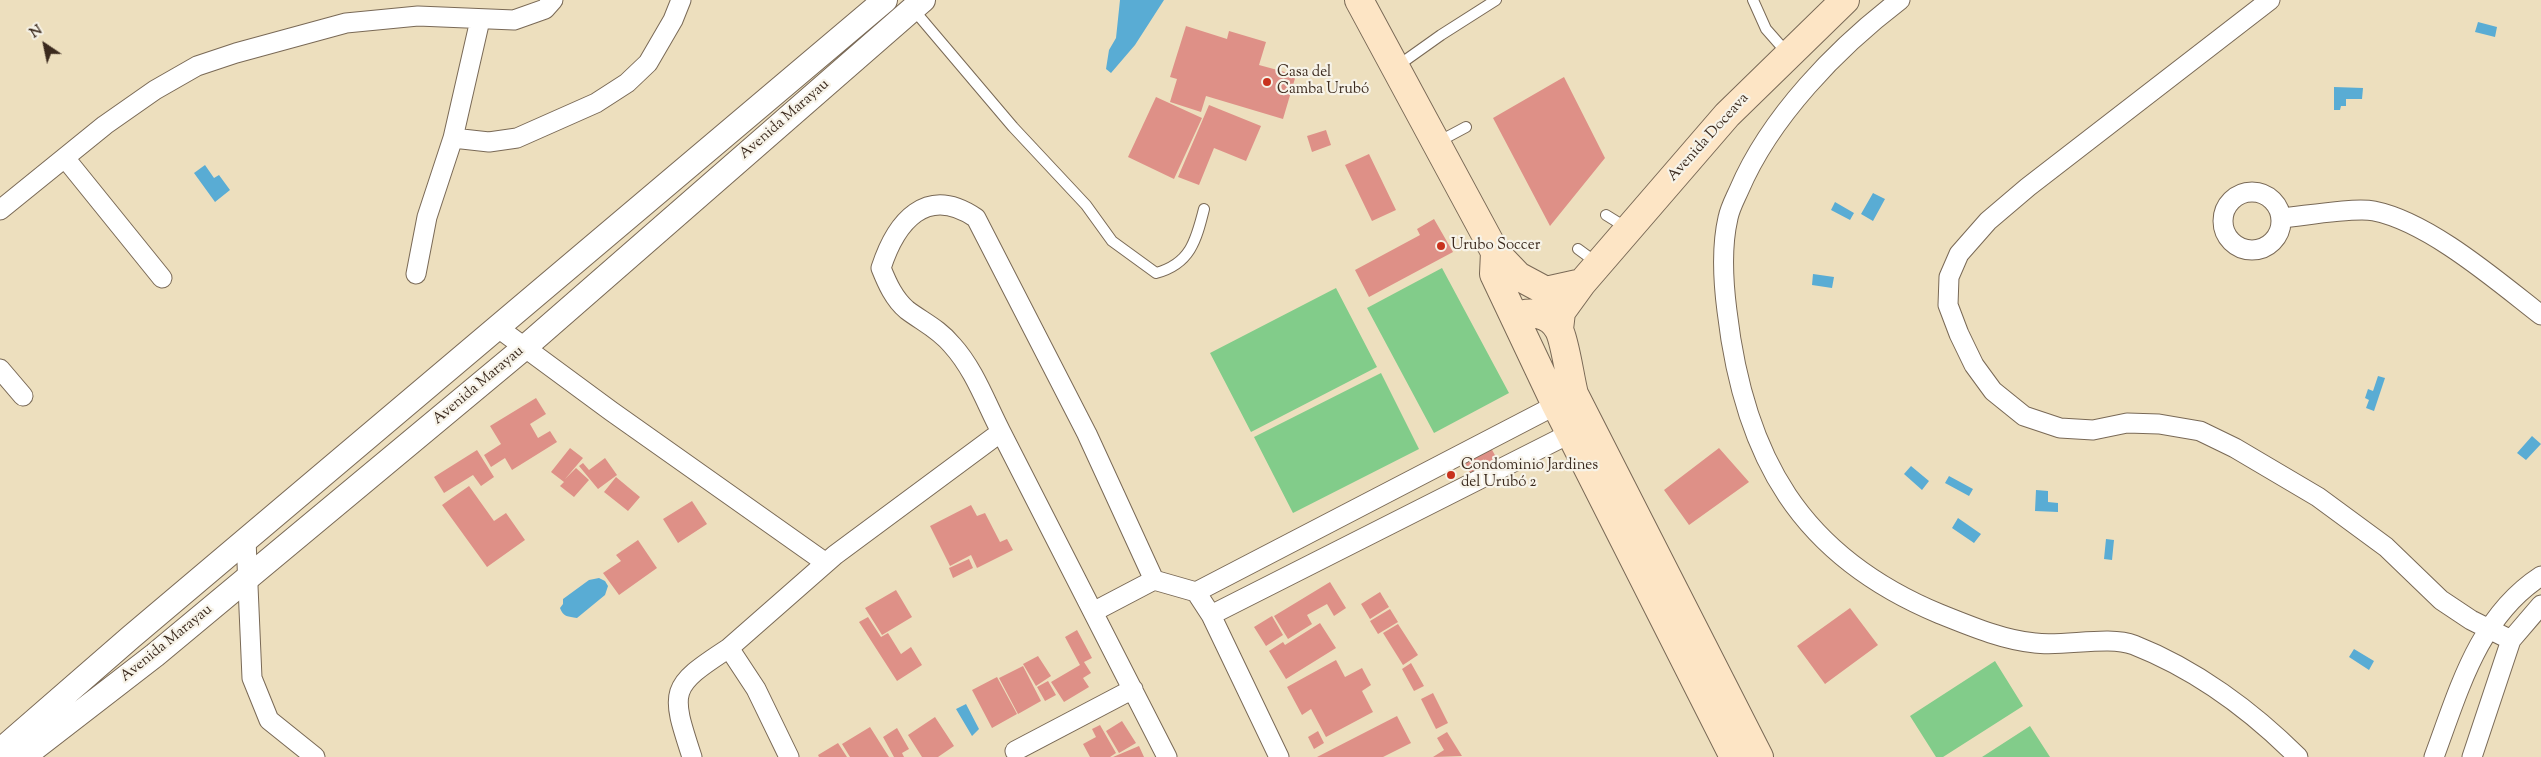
<!DOCTYPE html>
<meta charset="utf-8">
<style>
body{margin:0}
#map{position:relative;width:2541px;height:757px;overflow:hidden;background:#eddfbe;font-family:"Sorts Mill Goudy",serif}
canvas{display:block}
.north{position:absolute;left:20px;top:20px;width:50px;height:50px;-webkit-text-stroke:4px #f7f3e8;paint-order:stroke;rotate:326deg;font-size:14px;font-weight:700;line-height:20px;text-align:center;color:#3b2a1e}
.north::after{content:'';display:block;margin:auto;width:18px;height:22px;background:#3b2a1e;clip-path:polygon(50% 0,100% 100%,50% 72%,0 100%)}
</style>
<div id="map">
<canvas width="2541" height="757"></canvas>
<div class="north">N</div>
</div>
<script>
const c = document.querySelector('canvas').getContext('2d');
c.lineJoin = 'round';
function paint(path, color) { c.fillStyle = color; c.fill(path, 'evenodd'); }
function strokePath(path, color, width, dash) { c.strokeStyle = color; c.lineWidth = width; c.lineCap = dash ? 'butt' : 'round'; c.setLineDash(dash || []); c.stroke(path); }
function write(font, color, halo, rows, align = 'center') {
  c.font = font + ' "Sorts Mill Goudy",serif'; c.lineWidth = 4.5; c.setLineDash([]); c.textBaseline = 'middle'; c.strokeStyle = halo; c.fillStyle = color; for (const [text, x, y, turn = 0] of rows) {
    c.save(); c.translate(x, y); c.rotate((+turn || 0) * Math.PI / 180); c.textAlign = isNaN(turn) ? turn : align; if (halo) c.strokeText(text, 0, 0); c.fillText(text, 0, 0); c.restore();
  }
}
paint(new Path2D(`
 M1442,268l67,125 -75,40 -67,-125z
 M1336,288l41,79 -126,65 -41,-79z
 M1381,373l38,76 -126,64 -39,-76z
 M1995,661l28,45 -80,51h-7l-26,-41z
 M2030,726l20,31h-68z`), '#82cc8a');
paint(new Path2D(`
 M1120,0h44l-29,45 -24,28 -5,-4 3,-19 7,-12z
 M2478,22l19,5 -2,10 -20,-5z
 M2334,87l29,1 -1,11h-16v7h-5l-1,4h-6z
 M205,165l9,13 5,-3 11,15 -15,12 -21,-29z
 M1873,193l12,6 -12,22 -12,-7z
 M1835,202l19,11 -4,7 -19,-10z
 M1813,274l21,3 -2,11 -20,-3z
 M2378,376l7,2 -11,33 -8,-3 3,-8 -4,-2 3,-9 5,2z
 M2532,436l9,8 -15,16 -9,-7z
 M1911,466l18,15 -7,9 -18,-16z
 M1949,476l24,13 -4,7 -24,-13z
 M2036,490l12,1v11l10,1v9l-23,-1z
 M1958,518l23,16 -7,9 -22,-15z
 M2106,539l8,1 -2,20 -8,-1z
 M599,578l6,3 3,5 -3,9 -28,23c-9,-2 -13,0 -17,-10l3,-4v-5l26,-19z
 M2354,649l20,12 -5,9 -20,-13z
 M966,704l13,25 -7,7 -16,-27z`), '#59acd4');
paint(new Path2D(`
 M1186,26l41,13 2,-8 37,11 -7,23 37,10 -13,44 -77,-23 -5,16 -31,-10 7,-23 -7,-2z
 M1564,77l41,81 -55,68 -57,-108z
 M1156,97l46,21 -28,61 -46,-22z
 M1209,105l52,21 -15,35 -32,-13 -15,37 -21,-8z
 M1326,130l5,15 -19,7 -5,-16z
 M1369,154l27,56 -24,11 -27,-56z
 M1434,219l19,33 -84,45 -14,-27 65,-35 -3,-6z
 M536,398l10,16 -16,10 8,14 12,-7 7,11 -45,28 -7,-12 -14,9 -7,-12 17,-11 -11,-18z
 M570,448l13,10 -18,21 11,-11 13,12 -15,17 -14,-11 4,-4 -13,-10z
 M1491,448l6,11 -27,14 -6,-11z
 M1719,448l30,34 -60,43 -25,-35z
 M477,450l17,27 -13,9 -8,-11 -29,18 -10,-16z
 M605,458l12,17 -19,14 -19,-23 4,-3 6,7z
 M616,477l24,20 -12,14 -24,-19z
 M469,486l25,35 12,-8 19,27 -38,27 -45,-62z
 M692,501l15,23 -29,19 -15,-24z
 M971,505l6,11 8,-3 15,29 7,-3 6,11 -36,18 -6,-13 -21,11 -20,-40z
 M638,540l19,28 -38,27 -16,-22 18,-12 -5,-6z
 M969,559l4,9 -20,10 -4,-10z
 M1330,582l16,26 -12,8 -7,-12 -20,11 5,9 -24,15 -14,-23z
 M896,590l16,27 -30,18 -17,-27z
 M1380,592l9,15 -19,12 -9,-15z
 M1850,608l28,37 -53,39 -28,-38z
 M1390,609l8,13 -20,12 -8,-13z
 M1272,616l11,19 -17,11 -12,-19z
 M868,617l13,20 7,-4 13,21 10,-7 11,18 -25,16 -38,-59z
 M1320,623l16,25 -50,31 -17,-28 14,-9 2,3z
 M1398,624l20,31 -15,10 -20,-32z
 M1077,630l15,28 -8,4 7,11 -8,5 6,9 -25,15 -13,-20 29,-17 -15,-28z
 M1038,656l13,20 -15,10 -13,-22z
 M1336,660l9,17 17,-9 9,17 -9,6 11,21 -47,25 -15,-28 -9,6 -15,-28z
 M1411,663l13,23 -10,5 -12,-22z
 M1023,666l18,35 -23,13 -19,-36z
 M997,677l20,37 -25,14 -20,-38z
 M1048,681l8,14 -11,6 -8,-14z
 M1433,693l15,30 -12,6 -15,-30z
 M1397,716l14,27 -28,14h-66z
 M935,717l19,29 -16,11h-16l-14,-22z
 M1122,721l14,22 -17,10 -13,-22z
 M1100,725l16,28 -6,4h-20l-7,-13 13,-7 -4,-8z
 M870,727l19,30h-39l-8,-13z
 M897,728l12,21 -7,4 2,4h-10l-11,-20z
 M1318,731l6,12 -10,6 -6,-12z
 M1447,732l15,24 -29,1 11,-7 -7,-12z
 M838,743l9,14h-28l-1,-2z
 M1139,746l5,11h-31z`), '#de9087');
const service = new Path2D(`
 M1753,0l13,29 22,25
 M913,9l100,118 73,78 26,36 44,32c34,-9 40,-32 48,-64
 M1396,67l45,-32 55,-35
 M1436,143l30,-16
 M1606,215l21,13
 M1578,249l19,14`);
const minor = new Path2D(`
 M1900,0c-63,48 -130,117 -161,190 -4,9 -9,18 -11,28 -7,30 -5,62 -1,93 17,146 73,245 213,303 30,12 63,26 95,29 29,4 74,-8 99,2 61,24 118,66 164,112
 M2270,0l-242,187 -40,34 -29,33 -10,23 -1,28 11,29 15,31 19,26 31,25 36,12 33,2 34,-7 32,1 41,7 35,17 83,49 68,50 55,53 30,20 40,20
 M453,138l36,4 28,-4 79,-35 31,-20 21,-20 25,-43 8,-20
 M65,158l97,120
 M2223 221a29 29 0 1 1 58 0a29 29 0 1 1-58 0Z
 M0,210l105,-85 50,-35 42,-24 39,-13 110,-30 72,-7 96,4 31,-11 8,-9
 M2282,218c22,-2 72,-11 92,-7 55,11 122,69 167,104
 M416,274l11,-57 26,-79 27,-118
 M497,327l114,84 215,152
 M0,369l23,27
 M1001,432c-15,-29 -27,-63 -49,-87 -13,-16 -29,-23 -45,-35 -13,-11 -20,-27 -26,-42 15,-46 45,-84 95,-50l111,216 67,146
 M246,540l6,138 17,42 46,37
 M1196,592l360,-187
 M1093,612l61,-32 42,12 15,23 68,142
 M1211,615l360,-182
 M1015,751l118,-62
 M692,757c-22,-67 -23,-70 37,-109
 M789,757l-33,-68 -27,-41 106,-93 166,-123 166,325
 M2434,757c25,-67 44,-140 107,-181
 M2472,757l39,-117 30,-35`);
const tertiary = new Path2D(`
 M0,751l131,-114 754,-637
 M23,757l132,-102 369,-307 399,-348`);
const secondary = new Path2D(`
 M1359,0l136,252 -1,22 62,131 178,352
 M1495,252l23,24 28,15 36,-8
 M1515,317c15,-7 35,-4 44,13 6,11 11,49 15,64l185,363
 M1559,329l2,-17 21,-29 145,-168 118,-115`);
strokePath(service, '#796956', 12);
strokePath(minor, '#796956', 21);
strokePath(tertiary, '#796956', 26);
strokePath(secondary, '#796956', 30);
strokePath(service, '#fff', 10);
strokePath(minor, '#fff', 19);
strokePath(tertiary, '#fff', 24);
strokePath(secondary, '#fde5c5', 28);
for (const [x, y, r, color] of [
 [1267,82,5,"#c8321e"],
 [1441,246,5,"#c8321e"],
 [1451,475,5,"#c8321e"]
]) { const dot = new Path2D(); dot.arc(x, y, r, 0, 2 * Math.PI); c.fillStyle = color; c.fill(dot); strokePath(dot, '#f7f3e8', 2); }
write('15px', '#3b2a1e', '#f7f3e8', [
 ["Casa del",1277,73],
 ["Camba Urubó",1277,90],
 ["Urubo Soccer",1451,246],
 ["Condominio Jardines",1461,466],
 ["del Urubó 2",1461,483]
], 'left');
write('15px', '#3b2a1e', '#f7f3e8', [
 ["Avenida Marayau",785,120,-41],
 ["Avenida Doceava",1709,138,-48],
 ["Avenida Marayau",479,386,-40],
 ["Avenida Marayau",167,644,-39]
]);
</script>
